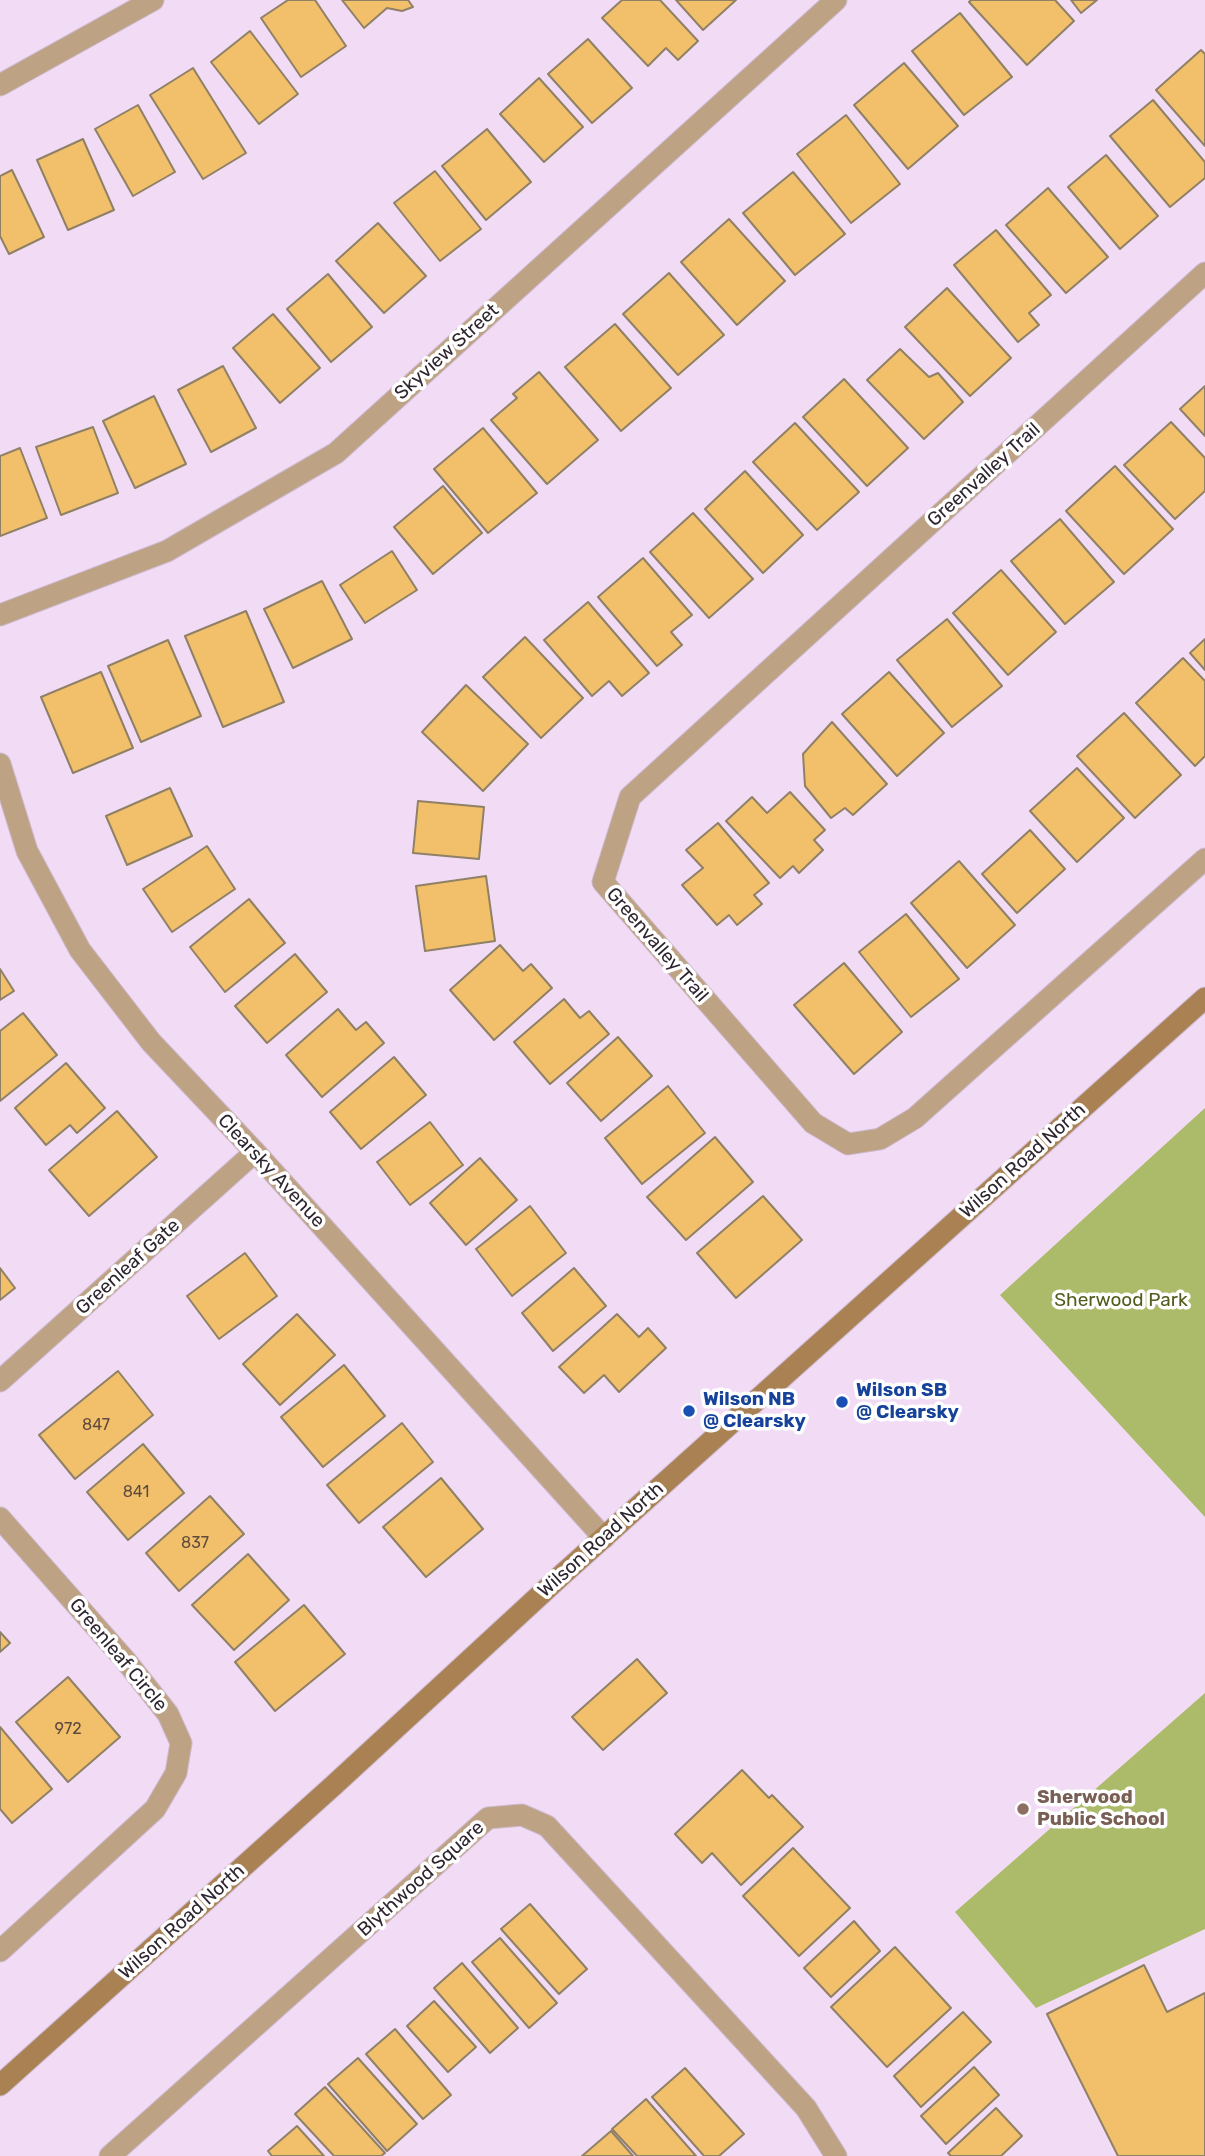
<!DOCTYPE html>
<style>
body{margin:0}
canvas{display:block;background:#f1dbf5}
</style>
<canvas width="1205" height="2156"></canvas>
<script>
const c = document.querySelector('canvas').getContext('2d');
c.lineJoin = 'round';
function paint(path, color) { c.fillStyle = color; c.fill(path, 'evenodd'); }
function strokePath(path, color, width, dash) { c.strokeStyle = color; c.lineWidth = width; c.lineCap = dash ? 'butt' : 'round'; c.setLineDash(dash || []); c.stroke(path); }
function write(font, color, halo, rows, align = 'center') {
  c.font = font + ' Rubik,sans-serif'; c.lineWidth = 7; c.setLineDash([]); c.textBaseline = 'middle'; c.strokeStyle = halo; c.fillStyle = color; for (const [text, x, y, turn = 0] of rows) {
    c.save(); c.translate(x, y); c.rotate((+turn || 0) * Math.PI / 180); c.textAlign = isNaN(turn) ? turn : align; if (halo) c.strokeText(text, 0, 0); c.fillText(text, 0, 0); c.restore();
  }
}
paint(new Path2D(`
 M1205,1108v409l-205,-222z
 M1205,1693v236l-169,79 -81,-96z`), '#acbb69');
const building = new Path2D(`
 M288,0h27l31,46 -45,31 -40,-59z
 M342,0h66l5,7 -11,4 -15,-3 -23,20z
 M622,0h38l38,41 -20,19 -12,-12 -18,18 -46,-48z
 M676,0h60l-33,30z
 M971,0h84l19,21 -47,44 -58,-63z
 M1071,0h26l-16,13z
 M960,13l52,64 -48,38 -52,-64z
 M250,31l48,63 -39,30 -48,-62z
 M588,39l44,49 -40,35 -44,-49z
 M1201,50l4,4v92l-49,-56z
 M904,63l54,63 -50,43 -54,-64z
 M193,68l53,85 -43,26 -53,-84z
 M539,78l44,49 -39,35 -44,-48z
 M1153,100l52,62v16l-35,29 -60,-71z
 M138,105l37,67 -42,24 -38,-67z
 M846,115l54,69 -49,39 -54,-69z
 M487,129l44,53 -45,38 -44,-54z
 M83,139l31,71 -46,20 -31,-70z
 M1106,155l52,61 -38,33 -52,-62z
 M12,170l32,67 -35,17 -9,-18v-60z
 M435,171l46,58 -41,32 -46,-58z
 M793,172l52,62 -50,41 -52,-62z
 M1048,188l60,69 -42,36 -60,-68z
 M729,219l56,62 -48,44 -56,-63z
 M378,223l48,53 -42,37 -48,-52z
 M996,230l55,65 -22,18 10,12 -21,17 -64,-77z
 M669,273l55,62 -46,40 -55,-61z
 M328,274l44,53 -41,35 -44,-53z
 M947,288l64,70 -41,38 -65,-69z
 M273,314l47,54 -40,35 -47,-55z
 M615,324l56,64 -50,43 -56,-64z
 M900,349l29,28 9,-4 25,29 -39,37 -57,-59z
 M223,366l33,62 -45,24 -33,-62z
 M539,372l59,68 -51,44 -56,-64 26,-22 -4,-4z
 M844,379l64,69 -41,38 -64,-69z
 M1205,386v50l-25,-27z
 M154,396l32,68 -51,24 -32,-67z
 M1171,422l34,36v33l-30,28 -51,-54z
 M795,423l64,69 -42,38 -64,-68z
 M93,427l25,66 -57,22 -25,-68z
 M483,428l54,65 -49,40 -54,-64z
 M20,448l27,70 -47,18v-80z
 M1115,466l58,63 -49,45 -58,-63z
 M745,471l58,64 -40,38 -58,-64z
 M443,486l39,47 -49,41 -39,-47z
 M693,513l60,66 -44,39 -59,-66z
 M1060,519l54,63 -49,42 -54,-63z
 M392,551l25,39 -52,33 -25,-38z
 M643,558l49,57 -21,17 11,13 -25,21 -59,-69z
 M1001,570l55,62 -48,43 -55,-62z
 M322,581l30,58 -59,29 -29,-59z
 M588,602l61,71 -27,23 -13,-15 -17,15 -48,-56z
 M246,611l38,91 -61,25 -38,-91z
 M947,619l55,67 -50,41 -55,-67z
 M525,637l58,61 -42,40 -58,-61z
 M1205,639v31l-15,-17z
 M168,640l33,76 -60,26 -33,-76z
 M1183,658l22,23v75l-10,10 -59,-63z
 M101,672l32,76 -60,25 -32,-76z
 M889,672l55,61 -47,43 -55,-62z
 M466,685l62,59 -45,47 -61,-59z
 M1124,713l57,62 -46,43 -58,-62z
 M832,722l55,62 -34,31 -8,-7 -14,10 -26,-32 -2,-32z
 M1077,768l47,50 -47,44 -47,-51z
 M170,788l22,48 -65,29 -21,-49z
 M790,792l35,38 -11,10 9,10 -24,23 -6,-7 -13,12 -54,-57 26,-24 15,16z
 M418,801l66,6 -5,52 -66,-6z
 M718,823l51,60 -15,12 8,9 -25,21 -8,-10 -12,10 -35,-40 21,-17 -17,-18z
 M1030,830l35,39 -48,44 -35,-39z
 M207,846l28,43 -63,43 -29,-43z
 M959,861l56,64 -48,43 -56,-65z
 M486,876l9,65 -70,10 -9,-65z
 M249,899l36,44 -60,49 -35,-45z
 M906,914l53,65 -48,38 -52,-65z
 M500,945l23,26 8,-7 21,24 -58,52 -44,-50z
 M295,954l32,38 -60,51 -32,-37z
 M844,963l58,69 -48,42 -60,-69z
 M0,969l14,22 -14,9z
 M564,999l16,19 9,-7 20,23 -59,50 -36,-42z
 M338,1009l18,21 10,-8 18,21 -62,54 -36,-42z
 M23,1013l34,42 -57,46v-70z
 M618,1037l34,39 -51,45 -34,-38z
 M394,1057l32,38 -65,54 -31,-37z
 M66,1063l39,45 -28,25 -7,-8 -24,20 -31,-37z
 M668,1086l37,47 -63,51 -37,-46z
 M117,1111l40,46 -68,59 -40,-46z
 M430,1122l33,43 -53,40 -33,-43z
 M715,1137l38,45 -67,58 -39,-43z
 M480,1158l37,42 -51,45 -36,-42z
 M763,1196l39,44 -66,58 -39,-45z
 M530,1206l36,47 -54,43 -36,-47z
 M245,1253l32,43 -58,43 -32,-43z
 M0,1268l15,20 -15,12z
 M574,1268l32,38 -53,45 -31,-38z
 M297,1314l38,41 -55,50 -37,-41z
 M617,1314l22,23 9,-9 18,20 -47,44 -15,-17 -20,18 -25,-26z
 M344,1365l41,51 -62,51 -42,-50z
 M118,1371l35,44 -78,64 -36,-44z
 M402,1423l31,39 -74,61 -32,-38z
 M143,1444l41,49 -56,47 -41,-48z
 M441,1478l42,51 -57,48 -43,-50z
 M210,1496l34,38 -65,57 -33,-38z
 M248,1554l41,46 -55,50 -42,-45z
 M304,1605l41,49 -70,57 -40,-49z
 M0,1632l10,11 -10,9z
 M637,1659l30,34 -64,57 -31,-33z
 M68,1677l52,60 -52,45 -52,-60z
 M0,1727l52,62 -40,34 -12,-14z
 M742,1770l27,28 3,-3 31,32 -62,58 -29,-32 -10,10 -27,-29z
 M793,1848l57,60 -51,48 -56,-60z
 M530,1904l57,65 -28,25 -58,-65z
 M854,1921l26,30 -49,46 -27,-29z
 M500,1938l57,65 -28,25 -57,-66z
 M895,1947l56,61 -64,59 -56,-60z
 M462,1963l56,65 -28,25 -56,-65z
 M1144,1965l23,47 38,-19v163h-87l-71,-142z
 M434,2001l42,46 -28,25 -41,-46z
 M963,2012l28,30 -70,65 -27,-31z
 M395,2029l56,66 -28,24 -57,-65z
 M358,2058l59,66 -30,27 -59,-67z
 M974,2067l25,28 -53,49 -25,-28z
 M685,2068l59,66 -25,22h-15l-52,-59z
 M325,2087l60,66 -4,3h-47l-39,-42z
 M646,2099l50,57h-59l-25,-27z
 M996,2108l26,28 -21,20h-50l-3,-3z
 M297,2126l27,30h-52l-4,-5z
 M611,2131l22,25h-51z`);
paint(building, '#f2bf6b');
strokePath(building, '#908066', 2);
const street = new Path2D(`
 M0,85l153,-85
 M1205,273l-575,524 -27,85 210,241 35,21 32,-5 35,-21 290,-259
 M0,615l167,-64 169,-98 500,-453
 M0,764l27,87 53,99 71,92 104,110 349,386
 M0,1381l255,-229
 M0,1518l126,143 42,53 13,29 -5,30 -21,36 -155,142
 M110,2156l378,-338 34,-3 25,11 259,282 30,48`);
const secondary = new Path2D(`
 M0,2085l334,-300 230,-212 641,-575`);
strokePath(street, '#cebad1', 23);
strokePath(secondary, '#cebad1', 23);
strokePath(street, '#bda283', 21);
strokePath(secondary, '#a98152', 21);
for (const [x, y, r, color] of [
 [842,1402,7,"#1a4fb4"],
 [689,1411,7,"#1a4fb4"],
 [1023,1809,7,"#8d6e63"]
]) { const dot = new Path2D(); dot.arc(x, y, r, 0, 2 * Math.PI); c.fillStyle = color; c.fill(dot); strokePath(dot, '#fff', 2.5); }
write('16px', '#5f4c3e', null, [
 ["847",96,1425],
 ["841",136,1492],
 ["837",195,1543],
 ["972",68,1729]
]);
write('19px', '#2e252f', '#fff', [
 ["Skyview Street",447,352,-42],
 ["Greenvalley Trail",984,475,-42],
 ["Greenvalley Trail",657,945,49],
 ["Wilson Road North",1023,1161,-42],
 ["Clearsky Avenue",271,1171,47],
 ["Greenleaf Gate",128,1267,-42],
 ["Wilson Road North",601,1540,-42],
 ["Greenleaf Circle",118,1655,50],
 ["Blythwood Square",421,1879,-42],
 ["Wilson Road North",182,1922,-42]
]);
write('19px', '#545d1c', '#fff', [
 ["Sherwood Park",1121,1301]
]);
write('bold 19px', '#164399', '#fff', [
 ["Wilson SB",856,1391],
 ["@ Clearsky",856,1413],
 ["Wilson NB",703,1400],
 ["@ Clearsky",703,1422]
], 'left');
write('bold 19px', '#785e54', '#fff', [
 ["Sherwood",1037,1798],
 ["Public School",1037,1820]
], 'left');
</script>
